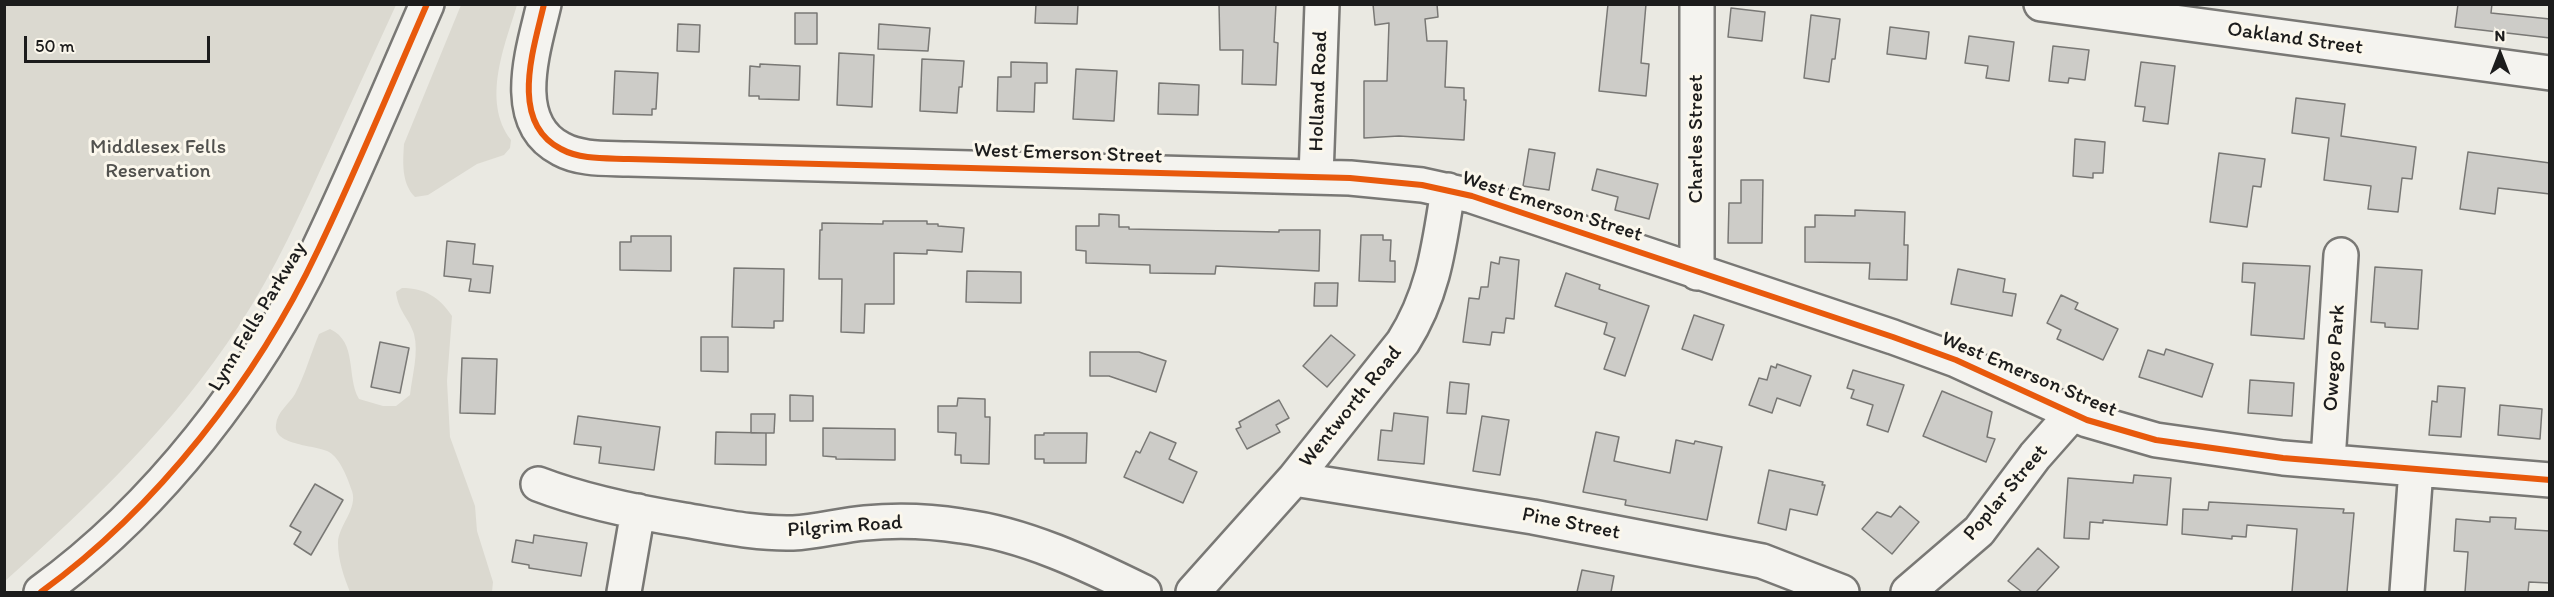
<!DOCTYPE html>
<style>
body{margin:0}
#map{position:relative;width:2554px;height:597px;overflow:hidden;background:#eae9e2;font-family:Itim,sans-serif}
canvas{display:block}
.frame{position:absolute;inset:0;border:6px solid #1c1c1c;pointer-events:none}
.north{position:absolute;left:2470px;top:24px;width:60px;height:60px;-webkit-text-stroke:4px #fbf7ec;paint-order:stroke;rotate:0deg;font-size:16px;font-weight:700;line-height:24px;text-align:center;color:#1c1c1c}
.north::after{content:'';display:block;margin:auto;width:21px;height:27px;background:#1c1c1c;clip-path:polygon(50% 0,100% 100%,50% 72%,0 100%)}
.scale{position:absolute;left:24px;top:36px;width:186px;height:27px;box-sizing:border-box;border:3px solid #1c1c1c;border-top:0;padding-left:8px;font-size:18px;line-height:21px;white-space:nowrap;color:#1c1c1c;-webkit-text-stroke:4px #fbf7ec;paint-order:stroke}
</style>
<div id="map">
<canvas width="2554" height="597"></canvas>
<div class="frame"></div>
<div class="north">N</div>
<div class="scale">50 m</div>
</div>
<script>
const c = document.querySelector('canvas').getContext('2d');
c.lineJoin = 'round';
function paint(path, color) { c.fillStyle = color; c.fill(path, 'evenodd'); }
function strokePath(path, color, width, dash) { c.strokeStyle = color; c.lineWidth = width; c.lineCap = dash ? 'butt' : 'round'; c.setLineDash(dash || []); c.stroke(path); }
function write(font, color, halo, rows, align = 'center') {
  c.font = font + ' Itim,sans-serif'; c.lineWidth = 6; c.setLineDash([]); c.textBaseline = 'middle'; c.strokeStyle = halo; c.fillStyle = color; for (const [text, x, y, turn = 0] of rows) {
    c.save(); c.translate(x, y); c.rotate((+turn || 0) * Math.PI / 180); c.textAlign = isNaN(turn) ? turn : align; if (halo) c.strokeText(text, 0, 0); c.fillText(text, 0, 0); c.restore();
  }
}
paint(new Path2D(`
 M5,4l391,1c-22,48 -44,96 -66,144 -28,61 -55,122 -92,178 -62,96 -148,178 -233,254z
 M461,5h56c-12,40 -36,96 -6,135l-1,8 -6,7 -27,9 -49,31 -13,2c-14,-14 -12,-36 -11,-53z
 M402,288c23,0 37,9 50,28l-5,65 3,56 25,69 2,25 16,51 -1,10h-142c-6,-15 -12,-32 -12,-49 0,-17 20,-34 14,-52 -4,-12 -12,-33 -23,-39 -11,-7 -56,-6 -53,-27 1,-13 13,-21 19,-31 10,-19 16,-41 24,-60l11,-5c28,13 16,48 29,70l24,7h13l14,-11c2,-19 9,-42 4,-61 -5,-16 -16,-23 -18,-42z`), '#dbd9d0');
const building = new Path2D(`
 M1036,4h42l-1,20 -42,-1z
 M1219,4h57l-2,38 4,1 -2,42 -34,-1 1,-34h-23z
 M1373,4h64l1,13 -13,2 2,22h20l-2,46 19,1v12h2l-2,40 -65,-4 -35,2v-57h23l2,-58 -14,2z
 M1608,4h38l-5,59 8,1 -3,32 -47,-5z
 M2458,4h34l-1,9 59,6v19l-95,-11z
 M1731,8l34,4 -3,29 -34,-4z
 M795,13h22v31h-22z
 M1811,15l29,4 -5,40h-3l-3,23 -25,-4z
 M678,24l22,1 -1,27 -22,-1z
 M879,24l51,4 -2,23 -50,-2z
 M1890,27l39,5 -3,27 -39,-5z
 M1969,36l45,6 -5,39 -23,-3 2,-12 -23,-3z
 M2053,46l36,4 -4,30 -16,-2 -1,5 -19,-2z
 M839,53l35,2 -2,52 -35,-2z
 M922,59l42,2 -2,26h-3l-2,26 -37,-2z
 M1011,62l36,1v20h-12l-1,29 -37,-1 1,-34h13z
 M2141,62l34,4 -7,58 -25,-3 2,-14 -10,-1z
 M760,64l40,2 -1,34 -40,-1v-3h-10l1,-30 10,1z
 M1076,69l41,2 -3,50 -41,-2z
 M615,71l43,2 -2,36h-4v6l-39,-1z
 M1159,83l40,2 -1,30 -40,-1z
 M2296,98l49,6 -4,32 75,11 -4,32 -10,-1 -4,34 -30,-3 3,-23 -47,-6 5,-42 -37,-5z
 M2075,139l30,3 -2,31h-10v5l-20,-2z
 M1529,149l26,4 -6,37 -26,-4z
 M2468,152l82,11v31l-52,-6 -3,26 -35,-5z
 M2219,153l46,6 -4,28 -8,-1 -6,41 -37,-5z
 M1597,169l61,15 -9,35 -34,-9 3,-13 -26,-7z
 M1741,180h22l-1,63h-34l1,-40h12z
 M1855,210l50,2 -1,33h4l-1,35 -38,-1 1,-16 -65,-1v-35h10v-12l40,1z
 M1099,214l20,1v12h10v2l150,3v-2h41l-1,41 -103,-5 -1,8 -65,-1v-8l-64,-2v-12l-10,-1v-24h23z
 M883,221h44v3h11v2l26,2 -2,24 -35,-2v4l-33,-1v51h-29l-1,29 -23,-1 1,-53h-23l1,-49h2v-7l61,1z
 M1361,235h22v5h8l-1,21h5v21l-36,-1z
 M631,236h40v35l-51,-1v-28h11z
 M447,241l28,3 -2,20 20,2 -3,27 -21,-2 2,-12 -27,-3z
 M1500,257l19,3 -5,59 -8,-1 -2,15 -12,-1 -2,13 -27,-3 6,-44 10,1 2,-12h7l3,-25 8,2z
 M2243,263l67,3 -6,73 -53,-4 4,-52 -13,-1z
 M2375,267l47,3 -4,59 -33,-2v-4l-14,-1z
 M734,268l50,1 -1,52h-9v7l-42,-1z
 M1958,269l47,10 -2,13 13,2 -4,22 -61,-12z
 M967,271l54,1v31l-55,-1z
 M1566,273l34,12 -1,4 50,17 -24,70 -21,-7 11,-31 -11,-4 3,-11 -52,-17z
 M1315,283h23l-1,23h-23z
 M2061,295l17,8 -3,6 43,20 -15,31 -46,-21 4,-9 -14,-7z
 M1694,315l30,10 -12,35 -30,-11z
 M1331,335l24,20 -28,32 -24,-21z
 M701,337h27v35l-27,-1z
 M380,342l29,6 -9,45 -29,-6z
 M2166,349l47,15 -11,33 -63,-20 9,-27 16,5z
 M1090,352h49l27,9 -10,31 -47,-16h-19z
 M462,358l35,1 -2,55 -35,-1z
 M1777,364l34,12 -11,30 -23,-8 -5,15 -23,-8 10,-27 8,2 4,-14 5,2z
 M1853,370l51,15 -16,47 -21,-7 6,-20 -22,-7 3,-8 -7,-2z
 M2250,380l44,3 -2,33 -44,-3z
 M1450,382l19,2 -3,30 -19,-1z
 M2438,386l27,2 -4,49 -32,-2 3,-34 5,1z
 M1942,391l50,21 -5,25 8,2 -9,23 -63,-26z
 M790,395l23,1v25h-23z
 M958,398l27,1v18h5l-1,47 -28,-1v-8h-6l1,-22 -18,-1v-26h19z
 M1279,400l10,18 -13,7 4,7 -33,17 -11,-20 5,-2 -2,-5z
 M2500,405l42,4 -2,30 -42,-4z
 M1394,413l34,4 -4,47 -46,-4 3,-30 11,1z
 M751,414h24l-1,19h-23z
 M578,416l82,11 -6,43 -55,-7 2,-16 -27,-3z
 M1482,416l27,4 -9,55 -27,-4z
 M823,428l72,1v31l-59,-1v-2l-13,-1z
 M716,432l50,1v32l-51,-1z
 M1150,432l26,11 -7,16 28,13 -14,31 -59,-26 12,-26 4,2z
 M1596,432l23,5 -5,24 56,12 6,-33 18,4 1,-3 27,6 -15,73 -82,-15 1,-5 -43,-8z
 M1044,433h43l-1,30h-42v-4h-9v-24h9z
 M1769,470l54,12 -1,3h3l-8,30 -27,-6 -4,21 -28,-7z
 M2134,475l37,3 -4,47 -64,-5v3l-13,-1 -1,17 -25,-1 4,-60 65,5z
 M315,484l28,16 -32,55 -17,-11 7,-12 -11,-6z
 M2209,502l135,7 -1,4h11l-7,79h-55l5,-63 -50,-4 -1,12 -14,-1v3l-50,-5 1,-25 25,1z
 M1900,506l19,16 -27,32 -30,-25 15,-17 14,5z
 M2490,517l26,1 -1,11 35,2v52l-21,-1 -1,10h-63l3,-40 -14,-1 2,-32 34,3z
 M534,535l53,8 -6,33 -52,-8v-3l-17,-3 4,-22 17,3z
 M2038,548l21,19 -23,25h-14l-14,-11z
 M1582,570l32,6 -3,16h-34z`);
paint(building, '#cdccc8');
strokePath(building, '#797875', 1.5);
const minor = new Path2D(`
 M544,4c-10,44 -36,118 17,145 20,11 46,9 68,10l721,19 72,7 50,11 421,141 63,23 131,60 69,20 127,18 267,22
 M1697,4v269
 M2041,4l509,69
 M1316,177l6,-173
 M2328,461l13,-206
 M1294,479l239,38 229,44 80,31
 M538,484c47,18 97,28 146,36 36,6 72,14 109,13 24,-1 48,-8 72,-10 31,-3 64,-2 96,3 64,8 126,38 183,66
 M624,592l14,-81
 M1193,592l101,-113 109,-137c31,-49 36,-96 45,-152
 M1908,592l71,-61 56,-75 38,-43
 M2407,592l9,-123`);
const major = new Path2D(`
 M41,592c116,-84 216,-213 277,-342 39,-81 73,-164 109,-246`);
strokePath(minor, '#797875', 38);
strokePath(major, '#797875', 38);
strokePath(minor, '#f4f3ef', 33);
strokePath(major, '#f4f3ef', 33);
strokePath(new Path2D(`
 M544,4c-10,44 -36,118 17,145 20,11 46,9 68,10l721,19 72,7 50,11 421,141 63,23 131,60 69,20 127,18 267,22
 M41,592c116,-84 216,-213 277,-342 39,-81 73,-164 109,-246`), '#e8590c', 6);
write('21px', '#1c1c1c', '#fbf7ec', [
 ["Oakland Street",2295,39,8],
 ["Holland Road",1319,91,-88],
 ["Charles Street",1697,139,-90],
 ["West Emerson Street",1068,154,2],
 ["West Emerson Street",1552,207,18],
 ["Lynn Fells Parkway",258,317,-59],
 ["Owego Park",2335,358,-86],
 ["West Emerson Street",2029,375,23],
 ["Wentworth Road",1351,407,-51],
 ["Poplar Street",2006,493,-50],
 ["Pine Street",1571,524,11],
 ["Pilgrim Road",845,527,-4]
]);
write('21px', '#51514e', '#fbf7ec', [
 ["Middlesex Fells",158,148],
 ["Reservation",158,172]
]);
</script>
